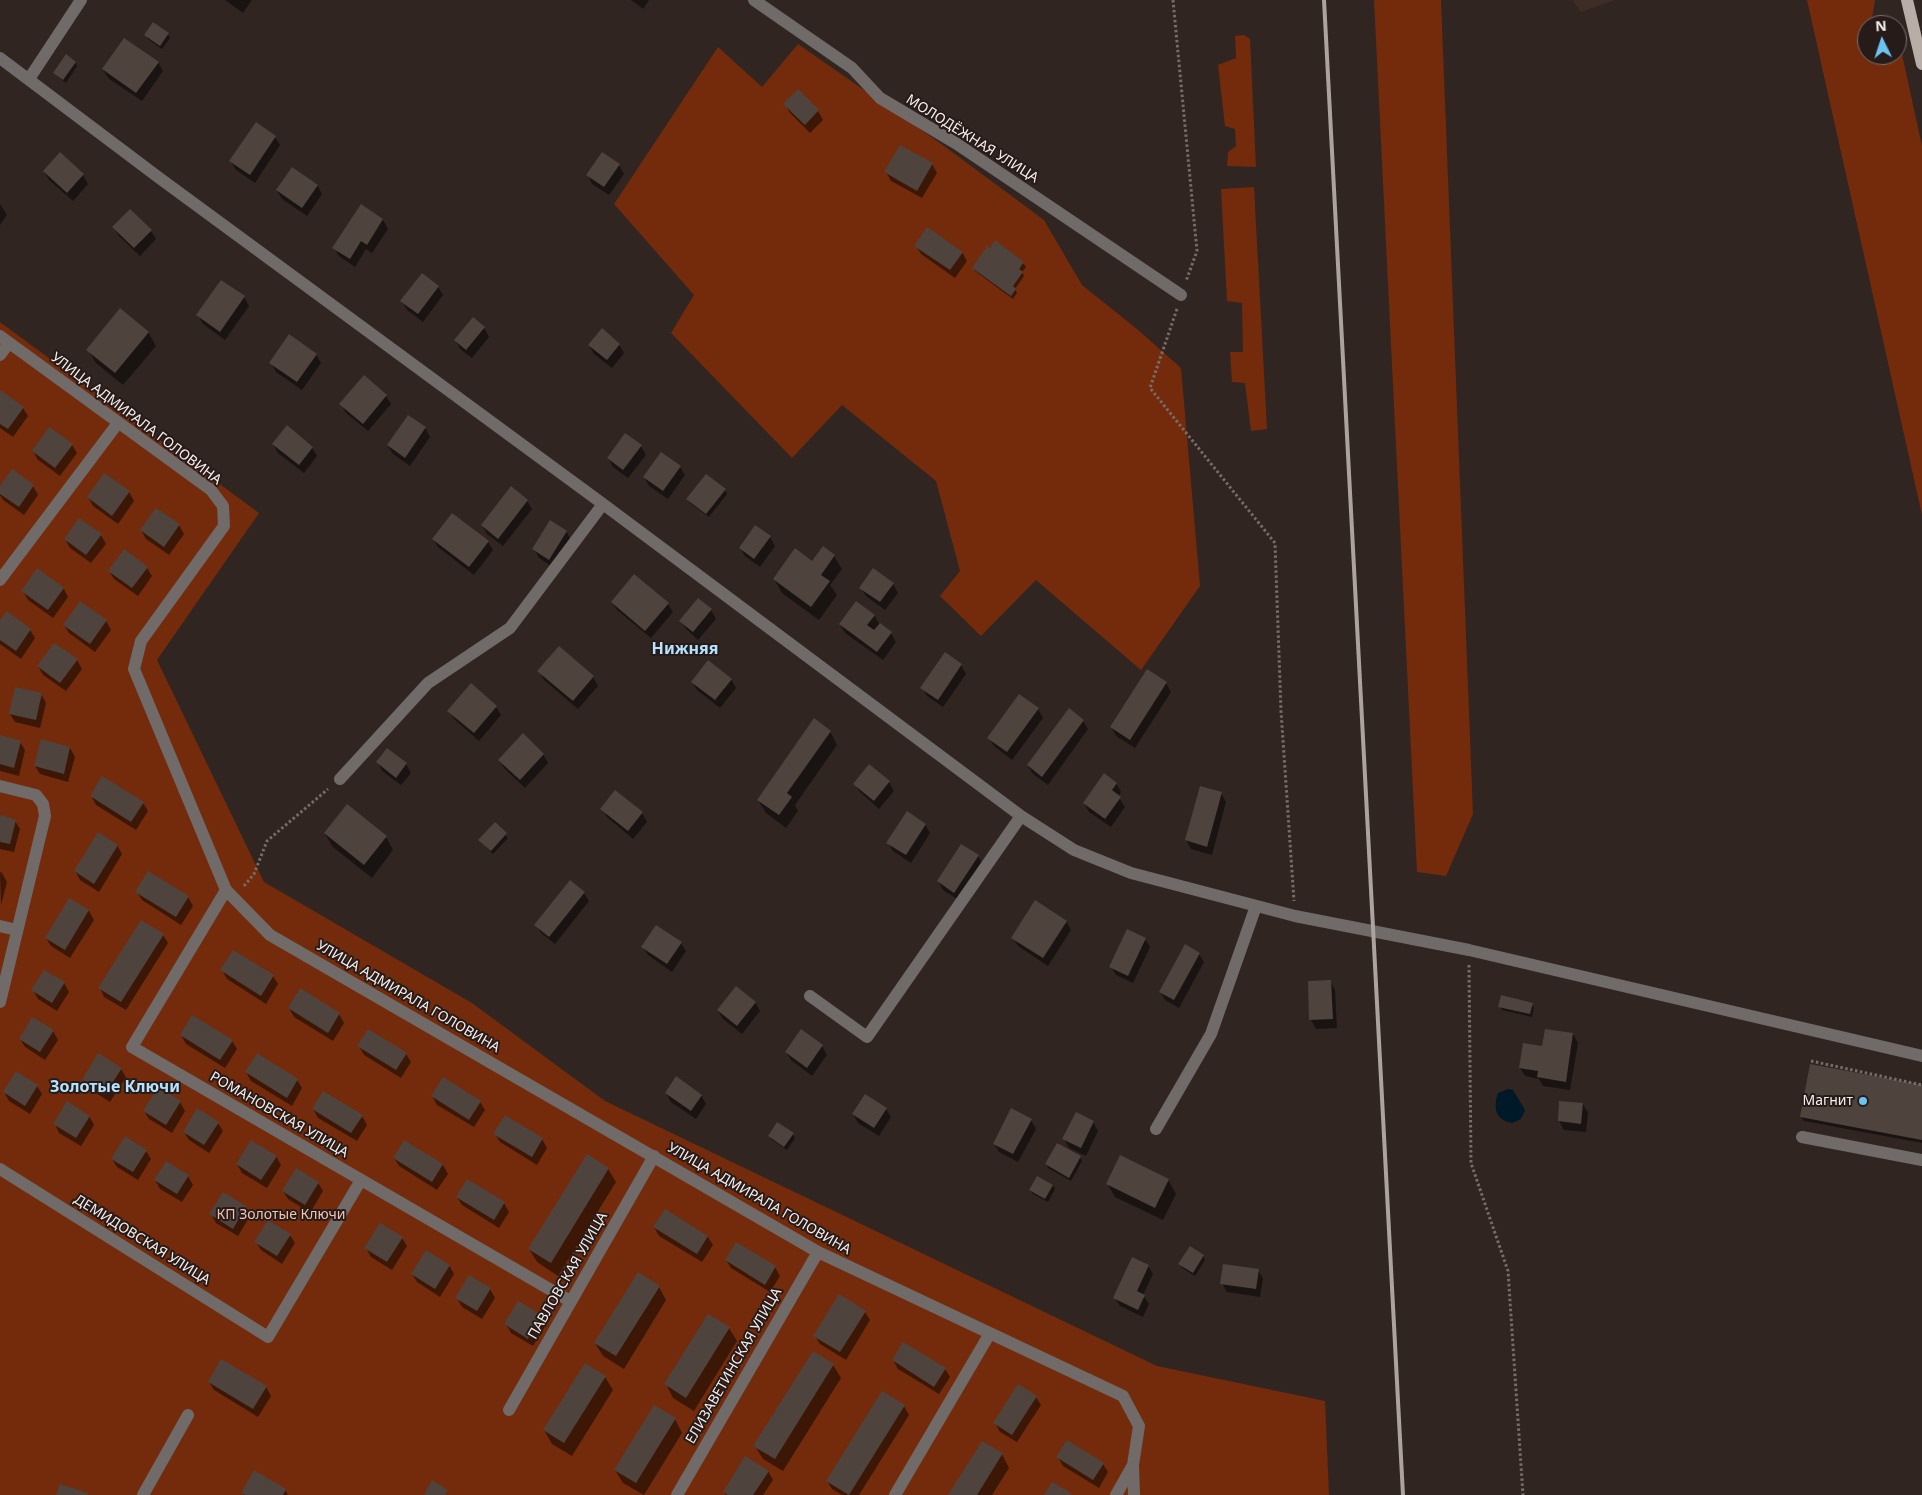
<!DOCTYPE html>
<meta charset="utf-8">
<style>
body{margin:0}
#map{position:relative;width:1922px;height:1495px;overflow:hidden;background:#302521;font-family:"Noto Sans",sans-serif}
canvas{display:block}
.north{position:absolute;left:1857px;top:15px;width:50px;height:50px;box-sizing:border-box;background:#261b18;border:1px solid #796f6c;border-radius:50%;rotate:356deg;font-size:14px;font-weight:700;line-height:20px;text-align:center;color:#f6eeeb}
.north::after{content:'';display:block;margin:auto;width:18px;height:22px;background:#6bc3f2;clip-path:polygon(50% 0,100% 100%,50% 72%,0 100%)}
</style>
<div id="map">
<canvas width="1922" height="1495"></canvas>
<div class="north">N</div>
</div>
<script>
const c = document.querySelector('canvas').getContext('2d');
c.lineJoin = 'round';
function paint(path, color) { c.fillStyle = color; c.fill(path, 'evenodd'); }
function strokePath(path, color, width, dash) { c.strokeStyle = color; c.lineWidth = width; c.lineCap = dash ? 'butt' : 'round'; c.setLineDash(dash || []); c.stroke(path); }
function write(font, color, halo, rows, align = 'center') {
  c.font = font + ' "Noto Sans",sans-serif'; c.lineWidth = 4; c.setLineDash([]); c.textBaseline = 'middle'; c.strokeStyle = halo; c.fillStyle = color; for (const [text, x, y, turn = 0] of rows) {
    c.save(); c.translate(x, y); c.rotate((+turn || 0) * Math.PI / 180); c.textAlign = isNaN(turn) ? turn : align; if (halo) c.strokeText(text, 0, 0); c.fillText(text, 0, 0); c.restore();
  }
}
paint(new Path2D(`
 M1572,0h43l-34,12z`), '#3e2c26');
paint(new Path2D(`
 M1374,0h67l32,814 -27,62 -29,-4z
 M1807,0h68l-4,25h-4v30l35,-1 20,92v369z
 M1244,35l6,4 6,128 -29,-1 1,-14 8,-6 -1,-17 -10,-3 -7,-61 18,-7 -1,-22z
 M798,44l142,99 104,77 38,65 55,44 44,39 19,218 -59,84 -105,-90 -55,56 -41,-40 20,-25 -24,-90 -94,-76 -50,53 -121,-125 23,-38 -80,-91 104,-157 44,40z
 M1254,187l13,242 -16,2 -6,-48 -13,-1 -2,-30h13l-1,-49 -15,-2 -6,-112z
 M0,322l259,191 -102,147 107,222 208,121 133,98 552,265 168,35 4,94h-1329z`), '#732b0c');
paint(new Path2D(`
 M1508,1089l5,1 12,20 -4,9 -9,4c-17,-3 -19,-16 -14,-30z`), '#001928');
paint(new Path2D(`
 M225,0h27l-9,13z
 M631,0h18l-6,9z
 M168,34l2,4 -8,11 -14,-10 -2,-4z
 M75,62l2,4 -11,17 -9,-7 -3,-3z
 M158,62l5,9 -21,30 -34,-23 -5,-8z
 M798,91l20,20 5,9 -13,13 -20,-20 -5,-9z
 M275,137l5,8 -25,38 -19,-13 -5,-8z
 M60,154l23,21 5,9 -15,17 -24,-21 -5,-9z
 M932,164l5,9 -15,25 -31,-17 -5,-9z
 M619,165l5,9 -15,21 -17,-11 -4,-9z
 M317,185l5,9 -15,22 -25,-17 -5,-8z
 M0,204l7,11 -7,10z
 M361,206l22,14 5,9 -16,24 -6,-4 -11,18 -16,-11 -5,-8z
 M114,228l37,3 5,8 -16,17 -21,-20z
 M995,242l28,21 3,4 -4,5 2,4 -9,13 2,4 -4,6 -38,-28 -2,-3z
 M916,246l46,6 5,9 -12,17 -34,-24z
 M221,281l23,16 5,9 -24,34 -22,-16 -5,-9z
 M438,287l5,8 -20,27 -16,-12 -5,-9z
 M484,328l5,9 -17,21 -12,-9 -4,-9z
 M148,332l8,14 -33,39 -27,-22 -8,-13z
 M619,344l5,9 -12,15 -18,-14 -5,-9z
 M316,354l5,9 -19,27 -26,-18 -5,-9z
 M0,391l23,17 5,8 -15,21 -13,-9z
 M386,396l5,8 -23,27 -22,-18 -5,-9z
 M408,416l17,12 5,9 -20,29 -17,-12 -5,-8z
 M273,444l39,4 5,8 -13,17 -26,-20z
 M72,445l5,8 -17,23 -22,-16 -5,-9z
 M641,446l5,9 -18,23 -15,-11 -5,-9z
 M680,467l5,8 -17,24 -19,-13 -5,-9z
 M12,471l21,15 5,9 -14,20 -21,-15 -3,-5v-7z
 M105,475l24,17 5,9 -16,23 -25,-18 -5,-9z
 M725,490l2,4 -18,23 -19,-14 -2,-3z
 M527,501l5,8 -29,37 -16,-12 -5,-9z
 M157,509l22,16 5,9 -15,21 -23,-16 -5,-9z
 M566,531l5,9 -17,28 -15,-10 -5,-9z
 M101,535l5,9 -15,19 -21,-15 -5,-9z
 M770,537l5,9 -15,21 -15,-11 -5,-8z
 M433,539l55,3 5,8 -19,25 -36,-28z
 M834,556l8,13 -12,16 7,10 -18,25 -37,-27 -8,-14 39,-17z
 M147,568l5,8 -14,20 -24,-17 -5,-8z
 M38,570l26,19 4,8 -15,21 -25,-18 -5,-9z
 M893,584l5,9 -13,17 -19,-14 -5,-8z
 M612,602l56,2 5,8 -22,26 -34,-28z
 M711,610l5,9 -18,21 -12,-11 -5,-8z
 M7,613l23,17 5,8 -14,21 -21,-15v-22z
 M874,615l6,10 11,8 5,9 -13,18 -38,-27 -5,-9z
 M106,621l5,9 -16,22 -26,-19 -5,-8z
 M945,654l16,11 5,9 -23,33 -16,-11 -5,-8z
 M77,660l5,9 -16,22 -23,-16 -5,-9z
 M539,671l54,6 5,9 -20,23 -34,-29z
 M731,679l5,9 -16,20 -23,-18 -5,-8z
 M1166,683l5,9 -36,56 -19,-12 -5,-9z
 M471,685l25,22 5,8 -22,26 -25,-22 -5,-8z
 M41,694l5,9 -6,25 -25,-6 -5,-8z
 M1038,709l5,9 -31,42 -18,-14 -5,-8z
 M1083,721l5,8 -40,56 -15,-11 -5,-8z
 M830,731l7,14 -42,60 3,6 -12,17 -20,-15 -8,-13z
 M0,736l20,6 5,8 -6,26 -19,-5z
 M70,748l5,9 -7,25 -28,-8 -5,-8z
 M387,750l19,14 5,9 -10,12 -19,-14 -4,-9z
 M543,754l5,9 -23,25 -21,-20 -5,-8z
 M889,782l5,9 -15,18 -19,-17 -5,-8z
 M1116,783l5,9 -3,4 7,11 -14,20 -22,-15 -5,-9z
 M616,792l26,21 5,9 -14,17 -26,-22 -5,-8z
 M1221,793l5,9 -14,53 -21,-6 -5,-9z
 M91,796l52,7 5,8 -12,19 -40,-25z
 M0,817l15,4 5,8 -6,23 -14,-3z
 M495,824l13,14 -15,16 -13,-14z
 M925,824l5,9 -19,30 -18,-12 -5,-8z
 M325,834l61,3 7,13 -21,28 -39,-31z
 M117,845l5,9 -23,38 -19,-12 -5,-9z
 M978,856l5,9 -23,36 -17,-11 -5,-9z
 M0,872l2,1 5,9 -6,23z
 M571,882l13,11 5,8 -34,43 -14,-11 -5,-8z
 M137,892l51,5 5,9 -12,19 -39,-25z
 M70,900l19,11 5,9 -24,38 -19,-12 -5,-8z
 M1066,921l5,9 -23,36 -30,-20 -5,-8z
 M163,935l5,8 -42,67 -22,-13 -4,-9z
 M1145,939l5,8 -17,36 -17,-8 -5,-8z
 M681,943l5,8 -14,21 -24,-17 -5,-8z
 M1199,954l5,8 -25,46 -14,-8 -5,-8z
 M222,970l51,6 5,8 -12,20 -39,-25z
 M1330,981l5,9 2,38 -21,1 -5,-9 -2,-38z
 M64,983l5,9 -12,19 -19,-12 -5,-9z
 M301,990l38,24 5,9 -11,18 -39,-24 -5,-9z
 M755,1002l5,9 -18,23 -19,-15 -5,-8z
 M1532,1004l2,4 -2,9 -30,-7 -2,-4z
 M53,1031l5,9 -13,20 -20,-13 -5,-8z
 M801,1031l21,15 5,9 -15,21 -21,-16 -5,-8z
 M1573,1034l5,9 -8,47 -27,-4 -4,-7 -14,-3 -5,-8 23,-21z
 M181,1035l51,6 5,8 -12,19 -39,-24z
 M359,1046l47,8 5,8 -10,16 -37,-23z
 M121,1069l5,8 -16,25 -22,-14 -5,-8z
 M246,1072l51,8 5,8 -10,18 -41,-25z
 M37,1086l5,8 -12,20 -21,-13 -5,-9z
 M1922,1087v56l-118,-22 -3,-4z
 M158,1088l22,14 5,9 -13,22 -23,-14 -5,-8z
 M666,1093l35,2 5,9 -10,15 -25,-17z
 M432,1096l48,6 5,8 -11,17 -37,-22z
 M1583,1104l5,9 -2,19 -22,-2 -5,-9z
 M313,1109l49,7 5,9 -10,16 -39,-23z
 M886,1109l5,8 -12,19 -21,-13 -5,-9z
 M1076,1114l17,8 5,9 -12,25 -17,-8 -5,-9z
 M89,1116l5,9 -13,21 -22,-13 -4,-9z
 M1031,1120l5,9 -18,33 -19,-10 -5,-8z
 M218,1123l5,8 -14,22 -20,-13 -5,-8z
 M495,1134l47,5 5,9 -10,17 -37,-23z
 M793,1134l2,4 -8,12 -16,-11 -2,-3z
 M404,1142l39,23 5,9 -11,16 -38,-24 -5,-8z
 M146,1151l5,8 -13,21 -21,-13 -5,-8z
 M276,1156l5,9 -14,23 -25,-15 -5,-9z
 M587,1156l21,13 8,13 -58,94 -21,-14 -8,-13z
 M1080,1157l2,4 -11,20 -23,-13 -2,-4z
 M188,1176l5,9 -11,17 -22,-13 -5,-9z
 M467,1180l37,23 5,9 -10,16 -37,-23 -5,-8z
 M1168,1180l8,14 -13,26 -48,-23 -8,-14z
 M318,1183l5,8 -13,22 -22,-14 -5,-8z
 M1053,1185l2,4 -7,13 -15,-8 -3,-4z
 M224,1194l21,13 5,9 -12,20 -22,-13 -5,-9z
 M654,1227l54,10 5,8 -11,17 -43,-26z
 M290,1235l5,8 -13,21 -21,-14 -5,-8z
 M402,1238l5,8 -15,24 -21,-13 -5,-9z
 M1190,1248l13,8 2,4 -10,16 -13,-8 -2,-4z
 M726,1260l49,7 5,9 -10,16 -39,-24z
 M449,1265l5,9 -14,23 -23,-15 -5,-8z
 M1148,1266l5,8 -10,21 6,9 -6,13 -23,-11 -5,-8z
 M1258,1270l5,8 -3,19 -33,-5 -5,-9z
 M659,1287l7,13 -42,69 -21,-13 -8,-13z
 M490,1289l5,9 -13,21 -20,-12 -5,-9z
 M865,1312l5,8 -24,40 -26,-16 -5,-8z
 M708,1315l21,13 8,13 -43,70 -21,-13 -7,-14z
 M541,1316l5,9 -13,21 -22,-13 -5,-9z
 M893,1360l52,9 5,8 -11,17 -41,-25z
 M833,1365l8,13 -58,93 -20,-12 -8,-13z
 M605,1377l8,13 -41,66 -20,-12 -8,-14z
 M209,1382l57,5 5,9 -13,21 -44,-27z
 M1036,1397l5,8 -24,37 -17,-10 -5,-9z
 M904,1406l5,9 -50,80h-17l-10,-6 -5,-8z
 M675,1419l7,14 -38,62 -21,-12 -8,-13z
 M1002,1454l7,14 -17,27h-42z
 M1058,1457l45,7 5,8 -9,16 -36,-22z
 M768,1471l5,9 -10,15h-37l-2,-3z
 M285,1490l3,5h-44l-2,-2z`), '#0007');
paint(new Path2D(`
 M153,22l16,11 -9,13 -16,-11z
 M124,38l35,24 -23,31 -34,-24z
 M66,54l10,8 -13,18 -10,-7z
 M798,89l21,21 -14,15 -22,-21z
 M256,122l20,14 -26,39 -21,-14z
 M900,145l33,18 -16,28 -33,-19z
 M60,152l24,22 -17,19 -24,-22z
 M602,152l18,12 -16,23 -18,-12z
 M292,167l26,18 -16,23 -26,-18z
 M361,204l22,15 -16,26 -6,-4 -11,18 -18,-11z
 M130,209l22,21 -18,18 -22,-21z
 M927,227l36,25 -13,18 -36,-24z
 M995,240l29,22 -5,7 4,3 -10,14 3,3 -5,7 -39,-28 15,-22 3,2z
 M422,273l17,13 -21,28 -18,-13z
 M221,280l24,16 -25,36 -24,-17z
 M120,308l29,24 -34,41 -29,-23z
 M473,317l12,10 -19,23 -12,-10z
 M602,328l18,16 -13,16 -19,-15z
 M289,334l28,20 -20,28 -28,-19z
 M364,375l23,20 -24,29 -24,-20z
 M0,390l24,17 -16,22 -8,-5z
 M408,415l18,12 -21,31 -18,-13z
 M287,425l26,22 -14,18 -27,-21z
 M49,427l24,17 -18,24 -23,-17z
 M625,433l17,12 -19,25 -16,-12z
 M661,452l20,14 -18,25 -20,-14z
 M12,469l22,16 -15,22 -19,-13v-8z
 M104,473l26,18 -18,25 -25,-19z
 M706,474l20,15 -20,25 -20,-15z
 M511,486l17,14 -30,39 -17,-14z
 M156,508l24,16 -16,23 -24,-17z
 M452,513l37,28 -20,26 -37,-28z
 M79,518l23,16 -16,21 -22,-16z
 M550,520l17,11 -18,29 -17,-11z
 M755,525l16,11 -17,23 -15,-11z
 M823,546l12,9 -14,20 9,6 -19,26 -38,-28 22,-31 17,13z
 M124,549l24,18 -16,21 -24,-17z
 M37,568l27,20 -16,22 -27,-19z
 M873,568l21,15 -14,19 -21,-14z
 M634,574l35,29 -24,28 -34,-29z
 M698,598l14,11 -19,23 -14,-11z
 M80,601l27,19 -17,24 -27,-19z
 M856,601l19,14 -8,10 7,5 6,-7 12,9 -15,20 -38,-28z
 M7,611l24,18 -15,22 -16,-11v-20z
 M54,643l24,16 -18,24 -23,-17z
 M559,646l35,30 -21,25 -36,-30z
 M945,652l17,12 -24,36 -18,-12z
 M708,660l24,19 -17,21 -24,-18z
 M1147,669l20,13 -37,58 -20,-13z
 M471,683l26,23 -23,27 -27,-22z
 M15,687l27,6 -6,27 -27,-6z
 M1019,694l20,14 -32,44 -20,-14z
 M1069,708l15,12 -42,57 -15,-12z
 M814,718l17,13 -44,62 5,4 -13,18 -22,-15z
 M523,733l21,21 -24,26 -22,-20z
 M0,735l21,6 -7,27 -14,-4z
 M41,739l29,8 -6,27 -30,-8z
 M387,748l20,15 -11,15 -20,-16z
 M869,764l21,17 -16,20 -21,-17z
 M1104,773l13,10 -5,7 9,7 -16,22 -22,-16z
 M102,776l42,26 -13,20 -41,-26z
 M1200,786l22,6 -15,55 -22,-7z
 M615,790l28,22 -15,19 -28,-22z
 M347,804l40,32 -23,29 -40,-32z
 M907,811l19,13 -20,31 -20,-12z
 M0,815l16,5 -6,24 -10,-2z
 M495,822l12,11 -16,18 -13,-11z
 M98,832l20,13 -24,39 -20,-13z
 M961,844l18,11 -25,38 -17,-12z
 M148,871l41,25 -13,21 -41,-25z
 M570,880l15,12 -36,45 -15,-12z
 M69,898l20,12 -24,40 -20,-12z
 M1035,900l32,21 -24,37 -32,-20z
 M141,920l23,14 -43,68 -23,-14z
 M656,925l26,17 -15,22 -26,-17z
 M1127,929l19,9 -18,38 -19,-9z
 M1185,944l15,9 -26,47 -15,-8z
 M233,950l41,25 -13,21 -41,-26z
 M44,970l21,12 -13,21 -21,-13z
 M1331,980l2,39 -24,1 -1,-39z
 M736,986l20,16 -19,24 -20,-16z
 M300,988l40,25 -12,20 -40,-25z
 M1501,995l32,8 -3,11 -32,-7z
 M192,1015l41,25 -13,20 -40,-25z
 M32,1017l22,13 -14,22 -21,-13z
 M368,1029l39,24 -11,17 -39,-24z
 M801,1029l22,16 -16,23 -22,-16z
 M1545,1029l28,4 -7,49 -29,-5 1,-6 -19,-3 4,-25 19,3z
 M98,1053l24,15 -17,26 -23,-14z
 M257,1053l41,26 -11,19 -42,-26z
 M1810,1064l112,21v55l-122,-23z
 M16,1071l22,14 -13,21 -22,-14z
 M676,1076l26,19 -11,16 -26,-18z
 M443,1077l38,24 -12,19 -38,-24z
 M158,1087l23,14 -15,24 -23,-14z
 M323,1091l40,24 -12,18 -39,-24z
 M865,1094l22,14 -13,20 -22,-14z
 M67,1101l23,15 -14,22 -23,-14z
 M1559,1101l24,2 -2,21 -23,-3z
 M197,1108l22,14 -15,23 -21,-13z
 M1011,1108l21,11 -19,35 -20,-10z
 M1076,1112l18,9 -13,27 -19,-9z
 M505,1115l38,23 -11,19 -39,-23z
 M777,1122l17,11 -10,14 -16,-11z
 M125,1136l22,14 -14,22 -22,-13z
 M251,1140l26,16 -16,24 -25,-16z
 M404,1140l39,24 -11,18 -39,-24z
 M1057,1143l24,13 -12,22 -24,-14z
 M587,1154l22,14 -58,95 -23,-14z
 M1120,1155l49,24 -14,29 -49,-24z
 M166,1161l23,14 -12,19 -23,-14z
 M296,1168l23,14 -14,23 -23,-14z
 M1037,1176l16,9 -8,14 -16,-9z
 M467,1179l38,23 -11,18 -38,-23z
 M223,1192l23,14 -13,23 -24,-15z
 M665,1209l43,27 -11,18 -44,-27z
 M268,1220l23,14 -14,22 -23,-14z
 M380,1223l23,14 -16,25 -23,-14z
 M736,1242l40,24 -11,19 -40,-25z
 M1190,1246l14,9 -11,18 -15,-9z
 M426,1250l24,15 -15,24 -24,-15z
 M1132,1257l17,8 -12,26 8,4 -7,15 -25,-12z
 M1223,1264l36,5 -3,20 -36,-5z
 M638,1272l22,14 -44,70 -22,-13z
 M469,1275l22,13 -14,23 -22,-13z
 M839,1294l27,17 -26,41 -27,-16z
 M518,1301l24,14 -14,24 -24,-15z
 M708,1314l22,13 -44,71 -22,-14z
 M903,1342l43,26 -12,19 -42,-27z
 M813,1351l21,13 -59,95 -22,-13z
 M221,1359l46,27 -14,23 -45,-27z
 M585,1363l21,13 -42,67 -21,-13z
 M1018,1384l19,12 -25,39 -19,-12z
 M882,1391l23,14 -56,90 -23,-14z
 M654,1405l22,13 -40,65 -22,-13z
 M1067,1440l37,23 -11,17 -37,-23z
 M982,1441l21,12 -26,42h-29z
 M745,1456l24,15 -16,24h-25l-5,-3z
 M254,1470l32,19 -3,6h-38l-4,-2z
 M432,1480l16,10 -3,5h-21z
 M1052,1482l19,11 -1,2h-26z
 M60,1484l28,9 -1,2h-31z`), '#4f433e');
strokePath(new Path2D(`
 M1173,0l24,251 -11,30
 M1177,309l-27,79 125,155 6,168 13,190
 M244,886l10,-12 13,-33 61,-52
 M1469,965l2,198 37,108 15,224
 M1811,1061l111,24`), '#766d69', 3, [2.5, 2.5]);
strokePath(new Path2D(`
 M754,0l98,68 28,30 77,46 224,151
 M0,58l158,119 445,327 418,312 53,34 57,23 164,43 174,34 453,106
 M29,79l52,-79
 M0,336l211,154 12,16 1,20 -83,115 -7,28 92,221 44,45 548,317 305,144 16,30 -6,39 1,30
 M0,355l9,-12
 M0,580l118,-157
 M340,779l88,-96 82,-55 93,-124
 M0,786l36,9 7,9 2,12 -45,186
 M226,890l-94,157 438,254
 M0,926l17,4
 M810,996l57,41 154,-221
 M1156,1129l55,-95 45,-128
 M1802,1137l120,23
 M0,1169l268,168 93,-157
 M509,1410l145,-254
 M143,1495l45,-80
 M677,1495l141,-243
 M895,1495l94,-160
 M1116,1495l17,-30`), '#706a68', 12);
strokePath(new Path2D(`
 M1907,0l15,64`), '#b9ada8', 12);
strokePath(new Path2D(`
 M1324,0l79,1495`), '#aca39f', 4);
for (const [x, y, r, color] of [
 [1863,1101,5,"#6bc3f2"]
]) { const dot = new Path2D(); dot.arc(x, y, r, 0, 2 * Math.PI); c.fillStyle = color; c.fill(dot); strokePath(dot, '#261b18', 2); }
write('14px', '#f6eeeb', '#261b18', [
 ["МОЛОДЁЖНАЯ УЛИЦА",972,139,32],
 ["УЛИЦА АДМИРАЛА ГОЛОВИНА",136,419,37],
 ["УЛИЦА АДМИРАЛА ГОЛОВИНА",408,997,30],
 ["РОМАНОВСКАЯ УЛИЦА",279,1115,30],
 ["УЛИЦА АДМИРАЛА ГОЛОВИНА",759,1199,30],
 ["ДЕМИДОВСКАЯ УЛИЦА",142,1240,32],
 ["ПАВЛОВСКАЯ УЛИЦА",568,1276,-60],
 ["ЕЛИЗАВЕТИНСКАЯ УЛИЦА",734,1366,-60]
]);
write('14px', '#f6eeeb', '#261b18', [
 ["Магнит",1853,1101]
], 'right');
write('14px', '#f2c3b1', '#261b18', [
 ["КП Золотые Ключи",281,1215]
]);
write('bold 16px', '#b5e3fd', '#261b18', [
 ["Нижняя",685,649],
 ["Золотые Ключи",115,1087]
]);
</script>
